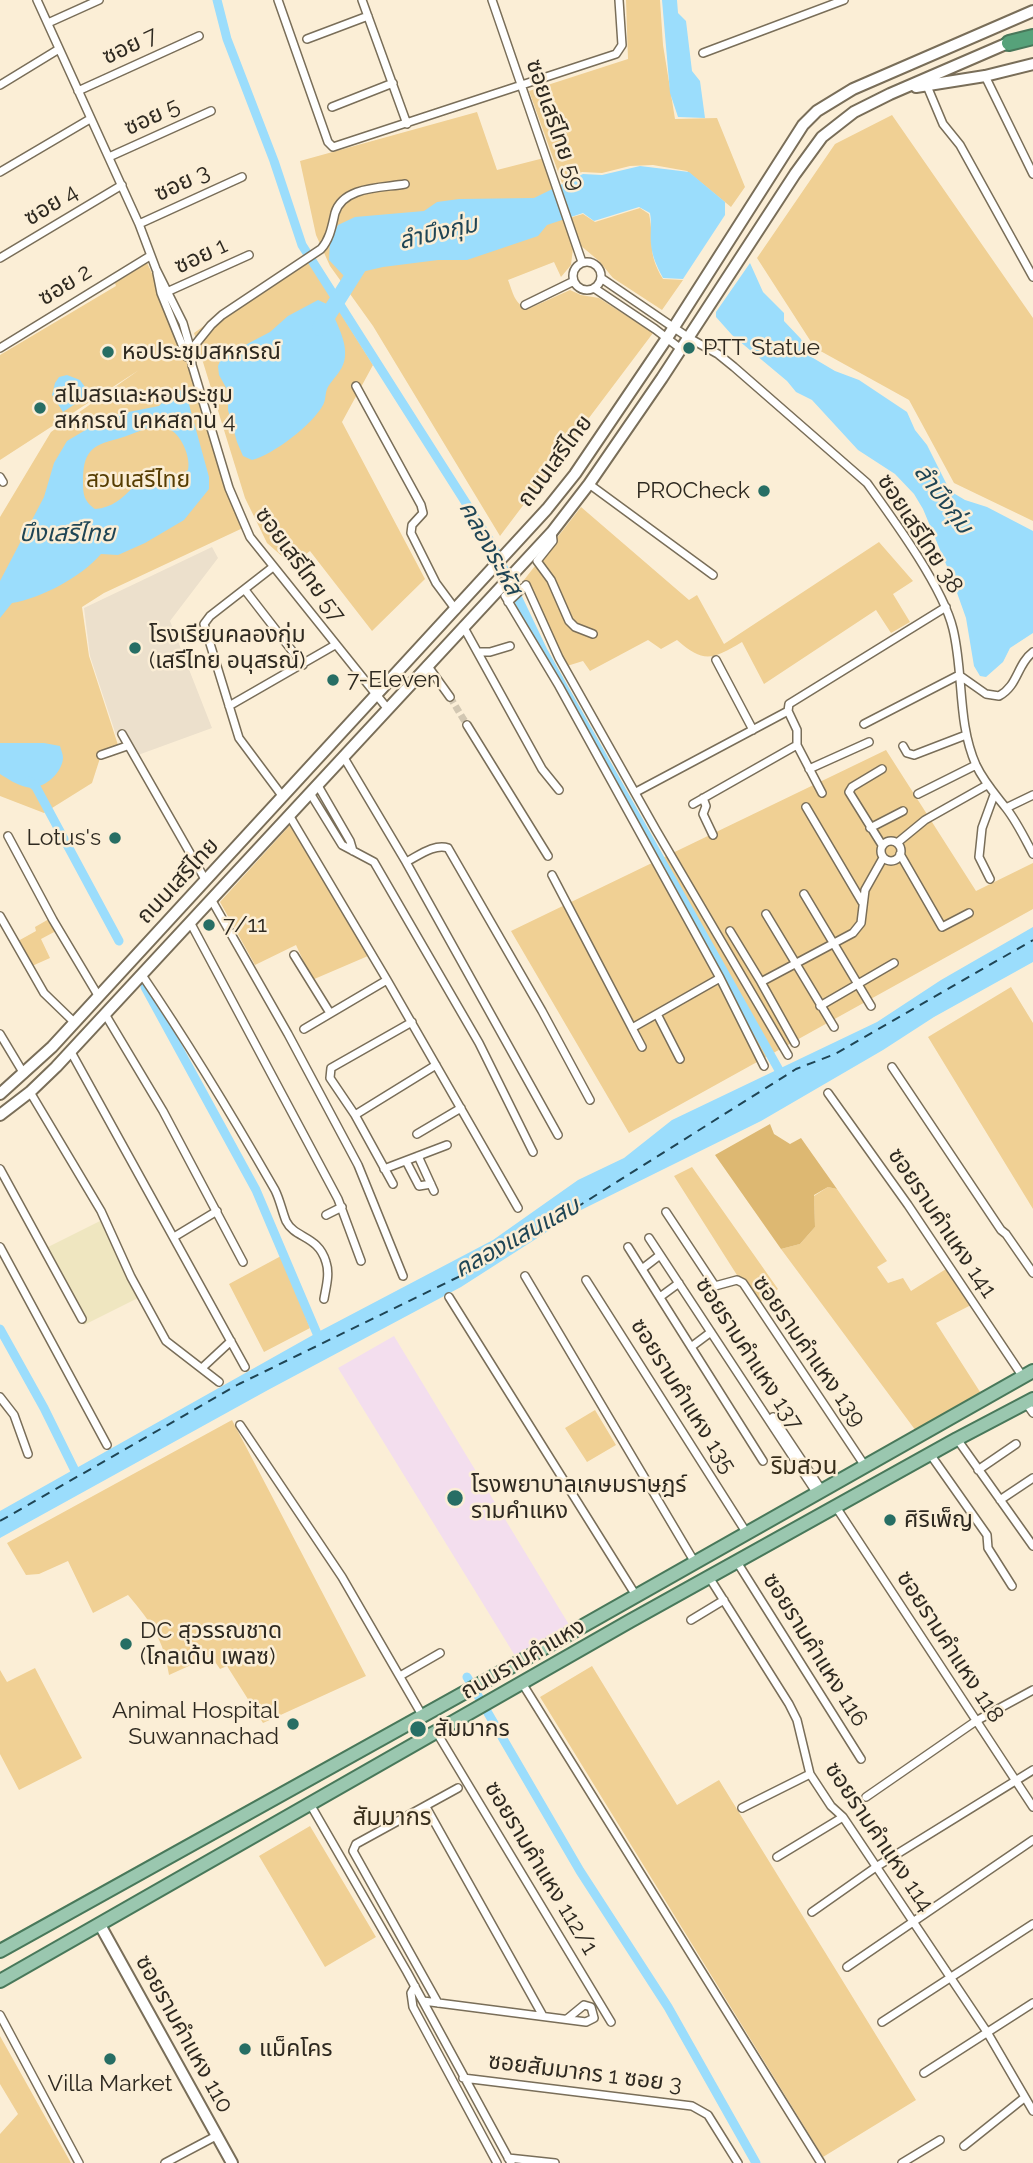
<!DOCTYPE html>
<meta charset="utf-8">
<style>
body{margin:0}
canvas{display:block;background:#fbeed6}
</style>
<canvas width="1033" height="2163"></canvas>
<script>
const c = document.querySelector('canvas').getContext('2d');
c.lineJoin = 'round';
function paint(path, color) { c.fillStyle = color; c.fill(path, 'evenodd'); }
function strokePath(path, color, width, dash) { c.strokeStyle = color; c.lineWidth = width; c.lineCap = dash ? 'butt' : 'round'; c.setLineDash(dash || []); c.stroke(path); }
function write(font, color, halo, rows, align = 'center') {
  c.font = font + ' Raleway,"Noto Sans Thai",sans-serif'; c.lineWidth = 5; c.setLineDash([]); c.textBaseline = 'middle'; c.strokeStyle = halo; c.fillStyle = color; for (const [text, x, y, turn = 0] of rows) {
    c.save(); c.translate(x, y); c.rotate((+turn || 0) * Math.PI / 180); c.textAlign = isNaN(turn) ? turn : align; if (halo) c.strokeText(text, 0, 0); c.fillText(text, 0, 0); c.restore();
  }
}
paint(new Path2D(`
 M212,547l6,11 -48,63 42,107 -74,27 -11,-21 -11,1 -26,-79 -6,-48z`), '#ece0cc');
paint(new Path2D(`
 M394,1336l177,292 -54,31 -179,-291z`), '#f3deee');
paint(new Path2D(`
 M626,0h34l3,45 12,74 42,-1 28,69 -14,20 -44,-36 -34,-6 -23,1 -28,7 -20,-1 -20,11 -33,-92 99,-32z
 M477,112l20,58 47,-12 29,90 -2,17 -10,12 -7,-15 -46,18c5,12 6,24 20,29l42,-19 11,5 18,3 54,35 -153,203 -127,-210 -43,-60 -14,-31 -16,-74z
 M892,115l141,203v203l-79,-38 -45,-83 -94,-52 -58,-90 78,-114z
 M640,208l9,6c6,28 -3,37 14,65l20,1 -21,30 -49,-32 -14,-17 -19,-16 -11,-27 14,-4 12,8z
 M304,255l69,110 -31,57 83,157 -53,52 -62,-80 -18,14 -25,-22 -22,-45 -51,-165z
 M147,263c43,85 70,174 98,264l-141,66 -22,14 7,49 30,92 -18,7 -9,28 -48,30 -44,-17v-279l51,-85 88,-62 -139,90v-105l116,-69 -1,-3z
 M581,507l108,93 8,-5 27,49 155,-102 34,39 -20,13 17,28 -19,11 -15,-23 -112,74 -22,-42c-29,17 -38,22 -65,-2l-16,9 -13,-9 -58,31 -7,-10 -16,5 -18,-31 -25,-55z
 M886,750l90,141 57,-28v46l-404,224 -118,-202z
 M291,824l77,132 -56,24 -16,-35 -41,20 -35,-63z
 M49,919l7,12 -15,8 9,19 -18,8 -14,-25 18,-10 -1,-4z
 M1011,987l22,36v186l-105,-172z
 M692,1167l86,122 -22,16 -82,-129z
 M828,1187l9,2 50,72 -10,6 11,16 15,-5 8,13 35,-22 27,35 -37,19 46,72 -66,36 -135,-182 19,-5 15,-17 -1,-31z
 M281,1256l29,72 -46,24 -35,-68z
 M595,1410l21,35 -29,17 -22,-34z
 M232,1420l134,256 -103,47 -36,-57 -7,3 -9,-13 -42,19c-5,-35 -18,-53 -41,-80l-35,18 -25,-52 -29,13 -13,1 -19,-32z
 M592,1666l85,139 42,-25 197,320 -93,57 -283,-460z
 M35,1668l47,90 -63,32 -19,-36v-84l7,12z
 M310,1826l66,111 -51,30 -66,-111z
 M0,2036l71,127h-71v-29l18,-20 -18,-30z`), '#f0d094');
paint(new Path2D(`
 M770,1124l4,10 16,10 11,-6 36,51 -9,-2 -14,8 1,32 -15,17 -19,5 -66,-94z`), '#ddb872');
paint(new Path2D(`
 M100,1221l38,77 -54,27 -38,-77z`), '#efe6c0');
paint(new Path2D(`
 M662,0h15l1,13 8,8 6,50 8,10 5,37 -27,-1 -8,-24z
 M640,166l49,6 36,30v13l-42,64 -20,-1c-6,-11 -11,-22 -12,-34 -1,-11 1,-20 -1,-31l-11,-6 -45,14 -11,-8 -36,12 -9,11 -71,24h-29l-55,7 -39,9 -15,-16 1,-19 8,-16 17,-8 69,-6 13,-9 22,-3 75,-1 49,-24 19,1z
 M750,263l13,29 21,21v8l17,18 7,16 27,16 24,9 48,32 8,18 12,15 23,46 15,9 22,7 46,24v102l-23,15 -7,14 -17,15 -6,-1 -6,-10 -8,-48 -15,-42 -28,-67 -9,-15 -19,-20 -37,-24 -46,-50 -16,-8 -9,-11 -55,-46 -16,-18v-5z
 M318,300l11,5c6,15 18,36 16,51 -1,15 -12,21 -18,33 -2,5 -1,11 -4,16 -10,19 -50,50 -71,55l-9,-4 -6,-14 -9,-32v-19l-9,-16 -1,-9 3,-7 7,-5 42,-22 18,-16z
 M67,375l13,5 10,14 -27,18 -11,-17 3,-12 4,-6z
 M175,389l5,1 7,7 22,80v12l-25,31 -39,23 -27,12 -17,-1c-20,23 -59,44 -89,49l-12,15v-37l44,-84 10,-34 13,-22 32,-19 19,-8 41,-8zM149,428c5,0 13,-2 18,0 14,5 24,29 21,42l-8,5c-47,-16 -43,30 -85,34 -11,-8 -12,-14 -12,-28 0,-28 8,-36 34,-42 11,-3 21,-8 32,-11z
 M0,743h44l16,3c1,4 3,8 3,12 -1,16 -21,33 -37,29 -9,-2 -18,-8 -26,-13z
 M1033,927v35l-99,55 -51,33 -122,71 -180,89 -120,77 -193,103 -268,148v-27l320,-180 173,-91 85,-60 46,-22 48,-38 205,-98 64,-42z`), '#9bddfc');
strokePath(new Path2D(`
 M217,0l10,39 47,122 28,84 190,299 51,107 241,428
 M29,781l7,6 83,154
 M145,987l111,203 65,153
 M0,1329l44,79 35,71
 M467,1677l113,194 88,136 88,156`), '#9bddfc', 9);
strokePath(new Path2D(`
 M320,328l44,-70`), '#9bddfc', 16);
strokePath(new Path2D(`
 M0,1521l239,-137 254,-124 303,-191 39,-15 198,-114`), '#1f4555', 2, [9, 7]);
strokePath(new Path2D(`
 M450,697l17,28`), '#d2c7b2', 7, [7, 3.5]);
const street = new Path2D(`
 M37,0l102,224 17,45 27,54 8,28 1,14 37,123 21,49 137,171
 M278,0l50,142 5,5 283,-93 6,-9 -3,-45
 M362,0l45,124
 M492,0l90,262
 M48,23l51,-23
 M307,39l61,-23
 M703,53l141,-53
 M985,76l48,98
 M0,85l59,-36
 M927,86l16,38 17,21 73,132
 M78,91l121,-55
 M332,107l61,-24
 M109,157l102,-46
 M0,172l90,-53
 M139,224l103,-47
 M0,258l122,-73
 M573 276a14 14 0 1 1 28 0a14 14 0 1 1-28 0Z
 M157,273l4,20 26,64
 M601,278l88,60 29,16 16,13 133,116c26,36 76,104 86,146 11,45 4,93 23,136 8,17 19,29 30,43 11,14 19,31 27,46
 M594,288l61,41 26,20
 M169,291l80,-36
 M525,305l49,-24
 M0,348l150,-92
 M186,356l25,-31 11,-10 99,-66c9,-10 11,-23 14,-36 8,-27 47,-25 70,-29
 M356,386l65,119 2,8 -11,12 -1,8 25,50 20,27
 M0,477l3,5
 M589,484l124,91
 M552,532l1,9 -16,20 14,19 18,41 6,6 18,7
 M273,567l-63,49 -6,8 35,114 44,59
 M245,590l58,75
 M505,596l54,90 161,292 44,88
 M508,602l18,-17 33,73 97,172 132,225
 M463,626l79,143 17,21
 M478,652h12l20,-6
 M716,660l37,70
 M427,665l23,32
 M229,706l106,-61
 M864,724l95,-49 27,19 13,2c19,-10 18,-32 34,-44
 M467,725l81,131
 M122,734l84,147
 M903,746l4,7 7,2 52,-20
 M101,755l26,-9
 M343,756l63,106 152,273
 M809,769l60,-27
 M882,769l-30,18 -3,5 33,53
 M317,784l33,57 3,10
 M636,792l152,-81
 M310,793l32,52 32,17 105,181 54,109
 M822,793l-25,-48v-15l-9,-19 1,-7 157,-97
 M918,794l58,-29
 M703,798l3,8 -3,8 10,21
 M693,804l104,-59
 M806,807l56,95
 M1006,808l27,-13
 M289,815l98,165 131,228
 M870,828l33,-17
 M8,836l45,84 46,77
 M881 851a10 10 0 1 1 20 0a10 10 0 1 1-20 0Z
 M897,843l28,-23 62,-35
 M900,854l42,73 27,-14
 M406,862c12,-6 29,-19 42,-14l94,163 48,89
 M552,875l80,153 88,-50
 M990,879l-11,-22 3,-29 12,-33
 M804,894l67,112
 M211,899l77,135 70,131 45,111
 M766,914l68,113
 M0,916l44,77 31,30
 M190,922l148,277 23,62
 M730,931l31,51 34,61
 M294,955l36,58
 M142,975c47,69 91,142 133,215 5,10 7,21 11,31 9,18 32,14 40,41 4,12 0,25 -2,37
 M761,982l92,-49 8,-10 4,-33 18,-32
 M820,1006l74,-43
 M105,1014l58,97 80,151
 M657,1014l23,45
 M632,1028l10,19
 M304,1029l83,-49
 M0,1034l24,40
 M71,1052l174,315
 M892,1067l109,163 5,4 27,39
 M30,1092l71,119 30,66 35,64 53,41
 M828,1093l80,112 115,172
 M355,1115l-25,-37 1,-10 81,-46
 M417,1134l44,-26
 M418,1156l16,35
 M406,1161l13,25 12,-2
 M0,1169l82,150
 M384,1169l63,-24
 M393,1184l-38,-69 81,-50
 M666,1212l49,74 22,-6 6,3 122,183
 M326,1215l16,-8
 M174,1237l43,-26
 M649,1238l167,254
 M0,1247l107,198
 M628,1247l135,214
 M642,1269l18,-14
 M525,1276l169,285
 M586,1280l160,252
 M449,1297l186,297
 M660,1297l19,-14
 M691,1347l20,-15
 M202,1368l29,-27
 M0,1397l14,18 14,39
 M1026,1403l7,10
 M773,1417l48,72
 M240,1425l102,152 80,138
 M957,1439l76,107
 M930,1454l57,81 1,13 24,38
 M978,1470l38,-26
 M1000,1500l33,-22
 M836,1507l197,300
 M737,1562l124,197
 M709,1577l80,127 8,16 13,54 21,32 12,11 144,215 46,79
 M691,1620l33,-20
 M400,1676l40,-23
 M522,1683l299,480
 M437,1733l174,289
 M866,1797l110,-76 57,-31
 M310,1804l97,168 104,191
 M426,1807l117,209
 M742,1808l68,-34
 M777,1857l66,-40
 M812,1912l64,-45 157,-97
 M847,1967l186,-127
 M415,1986l-4,7 2,14 84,156
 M423,2001l163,21 8,-4 -3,-11 -7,-2 -17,14
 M438,2003l-85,-152 3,-7 102,-56
 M0,2015l79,148
 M882,2022l151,-98
 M924,2073l109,-70
 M463,2078l229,28 16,9 30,48
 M964,2146l60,-48
 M508,2158l47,5
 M165,2163l51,-27
 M902,2163l38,-23`);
const secondary = new Path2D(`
 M916,87l69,-11 48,-12
 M0,1094l52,-47 495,-538 28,-35 92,-136 136,-213 14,-14 36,-22 180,-78
 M0,1115l30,-23 26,-25 496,-535 37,-48 73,-106 133,-204 27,-37 32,-25 36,-18 125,-54
 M100,1925l132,238`);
const primary = new Path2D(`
 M0,1951l514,-286 519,-294
 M0,1981l630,-360 327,-182 76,-40`);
const highway = new Path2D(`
 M1009,43l24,-6`);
strokePath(street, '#796e59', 10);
strokePath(secondary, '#796e59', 14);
strokePath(primary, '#48785a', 16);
strokePath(highway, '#48785a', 18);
strokePath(street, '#fff', 7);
strokePath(secondary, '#fff', 10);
strokePath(primary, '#9ac7af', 12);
strokePath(highway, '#56a27a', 14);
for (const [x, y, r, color] of [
 [689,348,7,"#276e64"],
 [108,352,7,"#276e64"],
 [40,408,7,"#276e64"],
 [764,491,7,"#276e64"],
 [135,648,7,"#276e64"],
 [333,680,7,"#276e64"],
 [115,838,7,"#276e64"],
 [209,925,7,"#276e64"],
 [455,1498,9,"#276e64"],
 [890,1520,7,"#276e64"],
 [126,1644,7,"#276e64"],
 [293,1724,7,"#276e64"],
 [418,1729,9,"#276e64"],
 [245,2049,7,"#276e64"],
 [110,2059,7,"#276e64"]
]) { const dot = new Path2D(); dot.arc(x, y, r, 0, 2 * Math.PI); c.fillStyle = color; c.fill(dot); strokePath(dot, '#fbeed6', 2.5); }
write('23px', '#2e2920', '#fbeed6', [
 ["ซอย 7",130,46,-25],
 ["ซอย 5",152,117,-25],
 ["ซอยเสรีไทย 59",555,125,71],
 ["ซอย 3",182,183,-25],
 ["ซอย 4",51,205,-31],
 ["ซอย 1",201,256,-25],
 ["ซอย 2",65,285,-32],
 ["ถนนเสรีไทย",555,461,-53],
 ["ซอยเสรีไทย 38",920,534,57],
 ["ซอยเสรีไทย 57",300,565,54],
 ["ถนนเสรีไทย",178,881,-47],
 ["ซอยรามคำแหง 141",942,1223,56],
 ["ซอยรามคำแหง 139",809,1351,55],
 ["ซอยรามคำแหง 137",749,1354,57],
 ["ซอยรามคำแหง 135",683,1396,58],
 ["ซอยรามคำแหง 118",950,1647,57],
 ["ซอยรามคำแหง 116",815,1650,58],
 ["ถนนรามคำแหง",523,1659,-30],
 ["ซอยรามคำแหง 114",879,1837,56],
 ["ซอยรามคำแหง 112/1",541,1868,59],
 ["ซอยรามคำแหง 110",184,2034,61],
 ["ซอยสัมมากร 1 ซอย 3",585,2073,7]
]);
write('23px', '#2e2920', '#fbeed6', [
 ["PTT Statue",703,348],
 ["หอประชุมสหกรณ์",122,352],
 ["สโมสรและหอประชุม",54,395],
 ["สหกรณ์ เคหสถาน 4",54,421],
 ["PROCheck",750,491,"right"],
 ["โรงเรียนคลองกุ่ม",149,635],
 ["(เสรีไทย อนุสรณ์)",149,661],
 ["7-Eleven",347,680],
 ["Lotus's",101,838,"right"],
 ["7/11",223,925],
 ["โรงพยาบาลเกษมราษฎร์",471,1485],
 ["รามคำแหง",471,1511],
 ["ศิริเพ็ญ",904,1520],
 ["DC สุวรรณชาด",140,1631],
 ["(โกลเด้น เพลซ)",140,1657],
 ["Animal Hospital",279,1711,"right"],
 ["Suwannachad",279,1737,"right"],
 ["สัมมากร",434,1729],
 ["แม็คโคร",259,2049],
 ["Villa Market",110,2084,"center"]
], 'left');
write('23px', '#563d02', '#fbeed6', [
 ["สวนเสรีไทย",138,480]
]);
write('italic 24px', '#1f4555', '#fbeed6', [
 ["ลำบึงกุ่ม",438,233,-13],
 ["ลำบึงกุ่ม",943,499,53],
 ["บึงเสรีไทย",67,534],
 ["คลองระหัส",490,548,61],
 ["คลองแสนแสบ",517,1238,-29]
]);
write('24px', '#382e1b', '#fbeed6', [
 ["ริมสวน",804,1467],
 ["สัมมากร",392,1818]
]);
</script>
